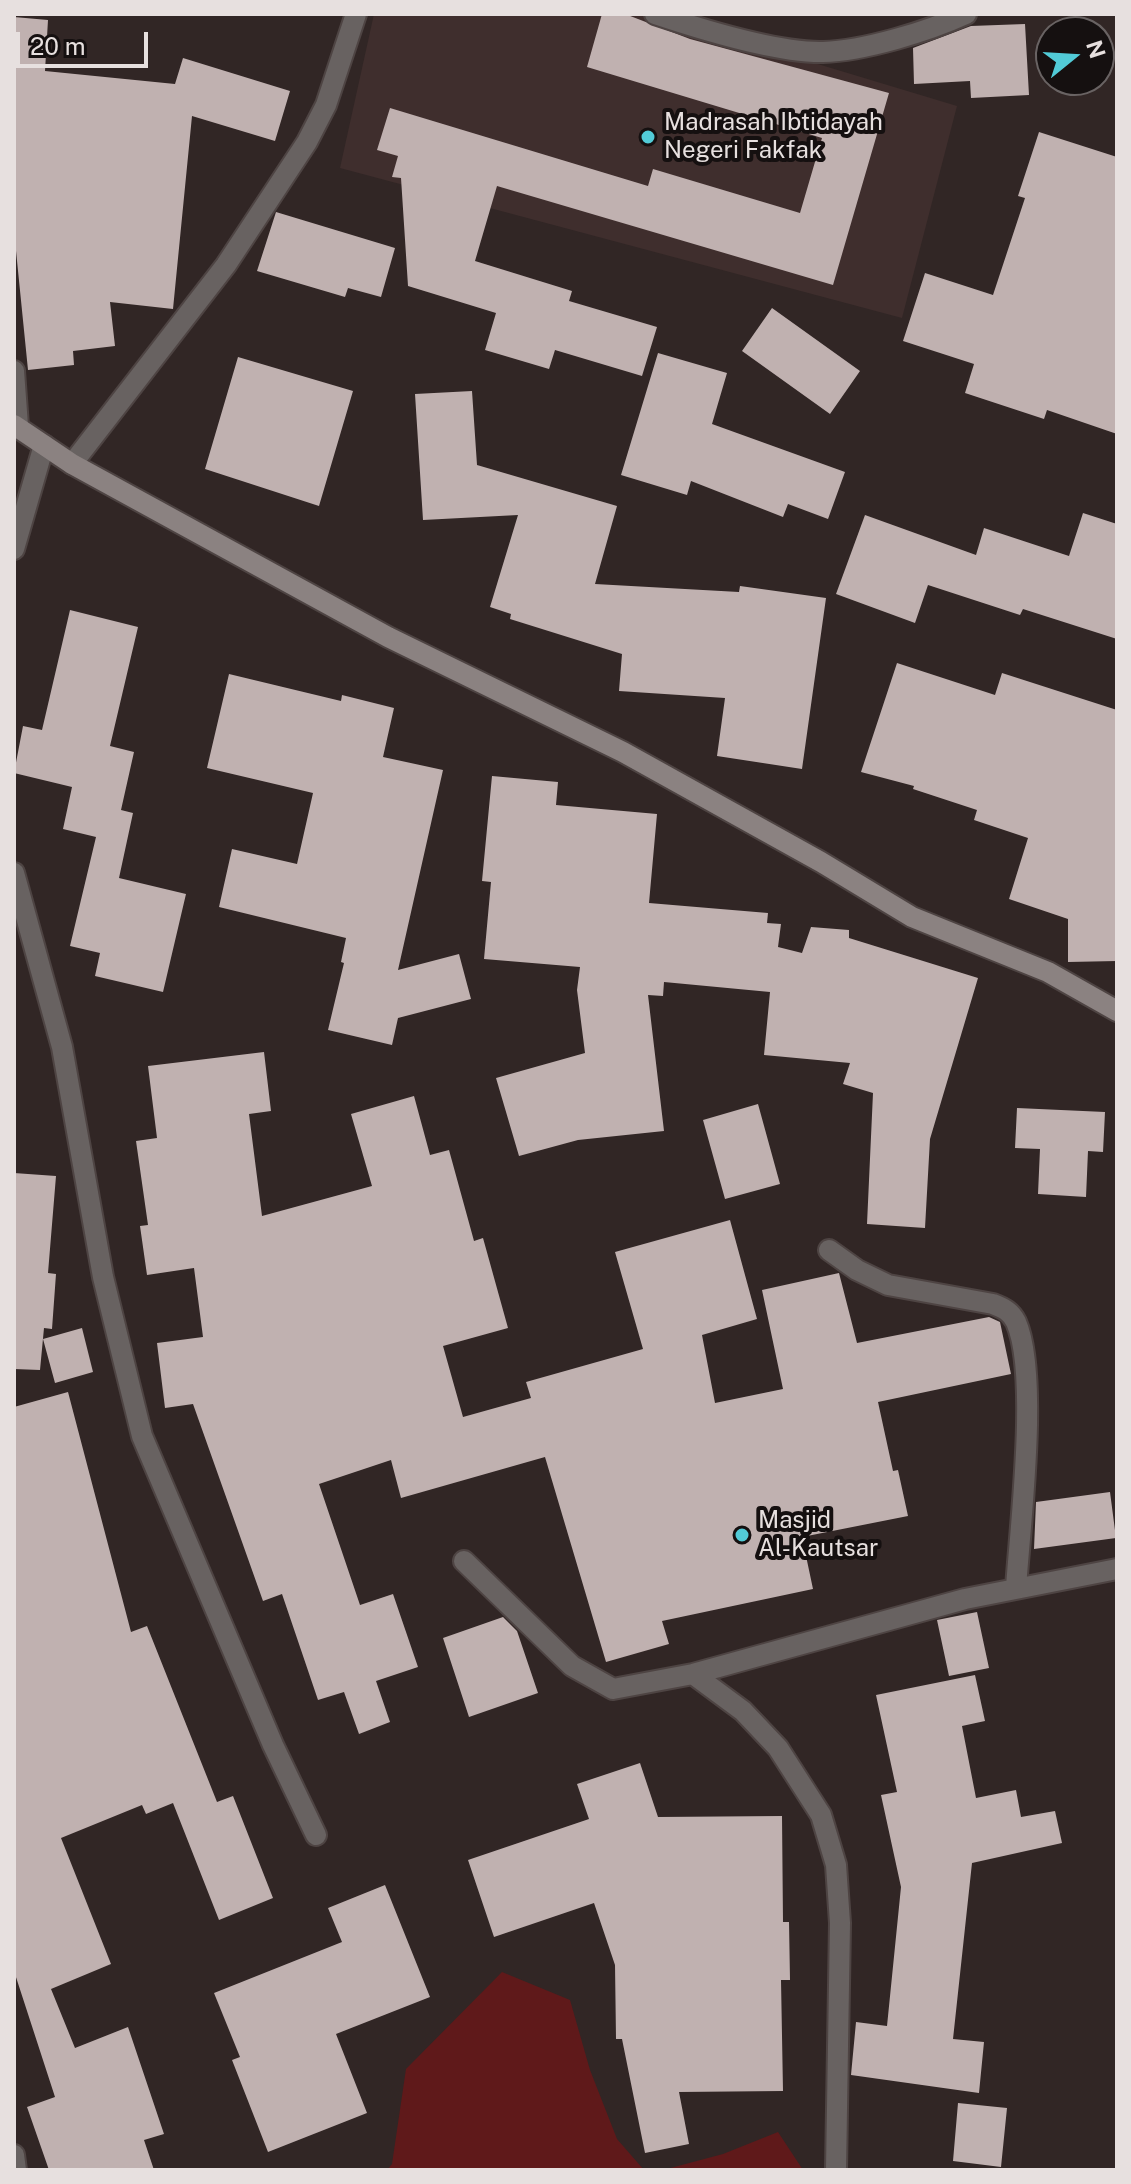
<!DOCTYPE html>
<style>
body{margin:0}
#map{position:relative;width:1131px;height:2184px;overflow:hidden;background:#312625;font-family:"Public Sans",sans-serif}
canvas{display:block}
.frame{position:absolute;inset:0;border:16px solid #e7e0df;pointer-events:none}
.north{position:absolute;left:1035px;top:16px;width:80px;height:80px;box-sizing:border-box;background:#151010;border:2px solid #696363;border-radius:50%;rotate:72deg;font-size:22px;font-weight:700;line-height:32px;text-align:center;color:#e7e0df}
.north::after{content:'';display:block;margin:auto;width:28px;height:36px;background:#52cbd7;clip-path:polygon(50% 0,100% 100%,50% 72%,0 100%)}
.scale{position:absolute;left:16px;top:32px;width:132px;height:36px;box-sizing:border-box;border:4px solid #e7e0df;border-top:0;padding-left:10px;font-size:24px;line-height:28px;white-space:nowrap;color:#e7e0df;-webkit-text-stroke:6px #151010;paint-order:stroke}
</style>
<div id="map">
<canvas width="1131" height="2184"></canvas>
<div class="frame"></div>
<div class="north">N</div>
<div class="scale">20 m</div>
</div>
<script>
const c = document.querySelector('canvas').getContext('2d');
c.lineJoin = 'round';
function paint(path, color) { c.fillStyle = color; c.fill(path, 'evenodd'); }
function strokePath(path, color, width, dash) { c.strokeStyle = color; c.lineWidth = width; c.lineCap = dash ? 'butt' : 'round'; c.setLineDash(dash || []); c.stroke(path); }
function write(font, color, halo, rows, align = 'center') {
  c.font = font + ' "Public Sans",sans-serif'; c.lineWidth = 8; c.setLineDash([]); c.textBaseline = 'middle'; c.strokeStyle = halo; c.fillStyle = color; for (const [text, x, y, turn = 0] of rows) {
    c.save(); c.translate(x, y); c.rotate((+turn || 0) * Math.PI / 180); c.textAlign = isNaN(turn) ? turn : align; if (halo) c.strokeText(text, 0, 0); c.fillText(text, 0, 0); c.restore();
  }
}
paint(new Path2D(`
 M374,14h278l305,92 -55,212 -562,-150z`), '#3f2e2d');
paint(new Path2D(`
 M502,1972l68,28 20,70 27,69 27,31h-257l5,-6 14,-95z
 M778,2132l25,38h-140l60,-16z`), '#5f191a');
paint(new Path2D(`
 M602,14h23l65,25 199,54 -56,192 -336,-99 -22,75 97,30 -3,10 88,26 -15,49 -87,-26 -6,19 -64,-19 11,-37 -88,-27 -7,-108 -9,-1 6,-21 -21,-6 13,-42 258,78 5,-17 147,44 22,-75 -235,-71z
 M14,17l34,3 -3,51 130,13 8,-26 107,33 -15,50 -83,-25 -19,193 -63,-7 5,44 -42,5 1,14 -46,5 -14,-139z
 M1025,24l4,71 -58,3 -1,-17 -56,3 -1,-36 58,-22z
 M1039,132l78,25v277l-70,-24 -3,9 -79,-26 9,-29 -71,-23 22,-68 68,22 32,-97 -7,-2z
 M276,212l119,36 -14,49 -33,-9 -3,9 -88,-26z
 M772,308l88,63 -30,43 -88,-63z
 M658,353l69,20 -15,51 133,48 -17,47 -40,-15 -5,13 -92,-36 -4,14 -66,-20z
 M238,357l115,34 -34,115 -114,-37z
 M472,391l5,74 140,41 -22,78 144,8 1,-6 86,12 -24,171 -85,-13 8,-58 -106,-7 3,-37 -112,-35 1,-5 -21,-7 28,-92 -95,5 -8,-126z
 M1083,513l34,11v115l-94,-30 -3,6 -92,-30 -13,38 -79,-29 29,-79 111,40 8,-27 85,28z
 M70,610l68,17 -28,119 24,6 -13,58 12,3 -14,65 67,16 -23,98 -68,-16 5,-23 -30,-7 26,-109 -33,-8 9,-42 -58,-14 9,-47 19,4z
 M897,663l98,32 7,-22 115,37v251l-49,1v-43l-59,-20 19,-61 -54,-18 3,-10 -64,-21 1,-3 -53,-14z
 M229,674l112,27 1,-6 52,13 -11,49 60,13 -45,200 61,-16 12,45 -73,19 -6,27 -64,-15 16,-67 -3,-1 5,-24 -127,-31 13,-58 65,15 16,-71 -106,-25z
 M492,776l66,6 -2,23 101,9 -8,89 119,10 -1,10 14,1 -3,23 24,6 9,-26 38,3v8l129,40 -48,161 -5,89 -58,-4 6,-131 -30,-9 7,-21 -86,-8 6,-63 -106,-10 -1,14 -15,-1 16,136 -86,9 -59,16 -23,-78 89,-25 -8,-63 3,-23 -96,-8 7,-77 -9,-1z
 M264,1052l7,59 -22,3 13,102 110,-30 -21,-72 63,-18 16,59 19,-5 25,91 9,-3 25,90 -65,18 20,71 68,-19 -5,-16 117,-33 -28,-97 115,-32 27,99 -55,16 13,68 68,-14 -21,-99 77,-17 18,70 132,-26 11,5 11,52 -133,28 15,69 5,-1 10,46 -106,21 11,52 -151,32 7,23 -63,18 -61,-205 -144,41 -10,-38 -72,24 41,121 33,-11 25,73 -42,14 14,41 -31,12 -15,-42 -26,8 -36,-106 -19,7 -70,-197 -28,4 -8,-65 46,-6 -9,-69 -47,7 -7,-49 8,-1 -12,-84 21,-3 -9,-72z
 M758,1104l22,80 -55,15 -22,-79z
 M1017,1108l88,4 -2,40 -15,-1 -2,46 -48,-3 2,-45 -25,-1z
 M14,1173l42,3 -8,97 8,1 -4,55 -8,-1 -4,42 -26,-1z
 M82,1328l11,44 -38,11 -12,-44z
 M68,1392l63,240 16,-6 70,176 16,-6 40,102 -54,22 -46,-117 -27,11 -4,-9 -81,33 50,126 -60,25 24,59 53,-21 36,107 -20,6 10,30h-105l-22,-63 28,-10 -41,-126v-564z
 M1110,1492l6,46 -82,11 2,-47z
 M977,1612l12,56 -40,8 -12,-56z
 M503,1617l14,14 21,62 -69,24 -26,-79z
 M975,1675l10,46 -23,5 14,72 40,-8 5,27 34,-6 7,32 -90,20 -19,176 31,3 -5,51 -128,-18 5,-53 31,4 14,-139 -20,-92 16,-3 -21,-97z
 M640,1763l18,54 124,-1 1,106h6l1,58h-9l2,111 -104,1 10,52 -44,9 -23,-114h-6l-1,-74 -21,-62 -100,34 -26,-77 121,-41 -12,-35z
 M385,1885l45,112 -94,37 31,79 -99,39 -36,-92 8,-3 -26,-64 128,-51 -14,-34z
 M958,2103l49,5 -6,59 -48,-6z`), '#c0b1b0');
const minor = new Path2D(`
 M655,14c45,15 121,39 168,38 41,-1 106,-21 143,-38
 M14,371l4,55
 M72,464l154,-199 81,-123 19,-37 30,-91
 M14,549l30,-104
 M14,873l48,174 41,230 39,159 131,309 43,90
 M829,1250l28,20 31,15 105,19c11,4 18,8 23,18 23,52 4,205 0,266
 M464,1561l108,105 41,23 80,-15 272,-75 152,-30
 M693,1674l50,37 35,37 43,67 15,50 4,58 -4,247
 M14,2155l2,15`);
const secondary = new Path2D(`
 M14,425l58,39 316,173 235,115 198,110 91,55 136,55 69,39`);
strokePath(minor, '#4e4443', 24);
strokePath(secondary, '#4e4443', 24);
strokePath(minor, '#686261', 20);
strokePath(secondary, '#8b8281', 20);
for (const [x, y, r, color] of [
 [648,137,8,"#52cbd7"],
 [742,1535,8,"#52cbd7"]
]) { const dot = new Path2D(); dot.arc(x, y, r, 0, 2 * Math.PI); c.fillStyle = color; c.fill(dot); strokePath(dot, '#151010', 3); }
write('24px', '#e7e0df', '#151010', [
 ["Madrasah Ibtidayah",664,123],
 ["Negeri Fakfak",664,151],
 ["Masjid",758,1521],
 ["Al-Kautsar",758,1549]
], 'left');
</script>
